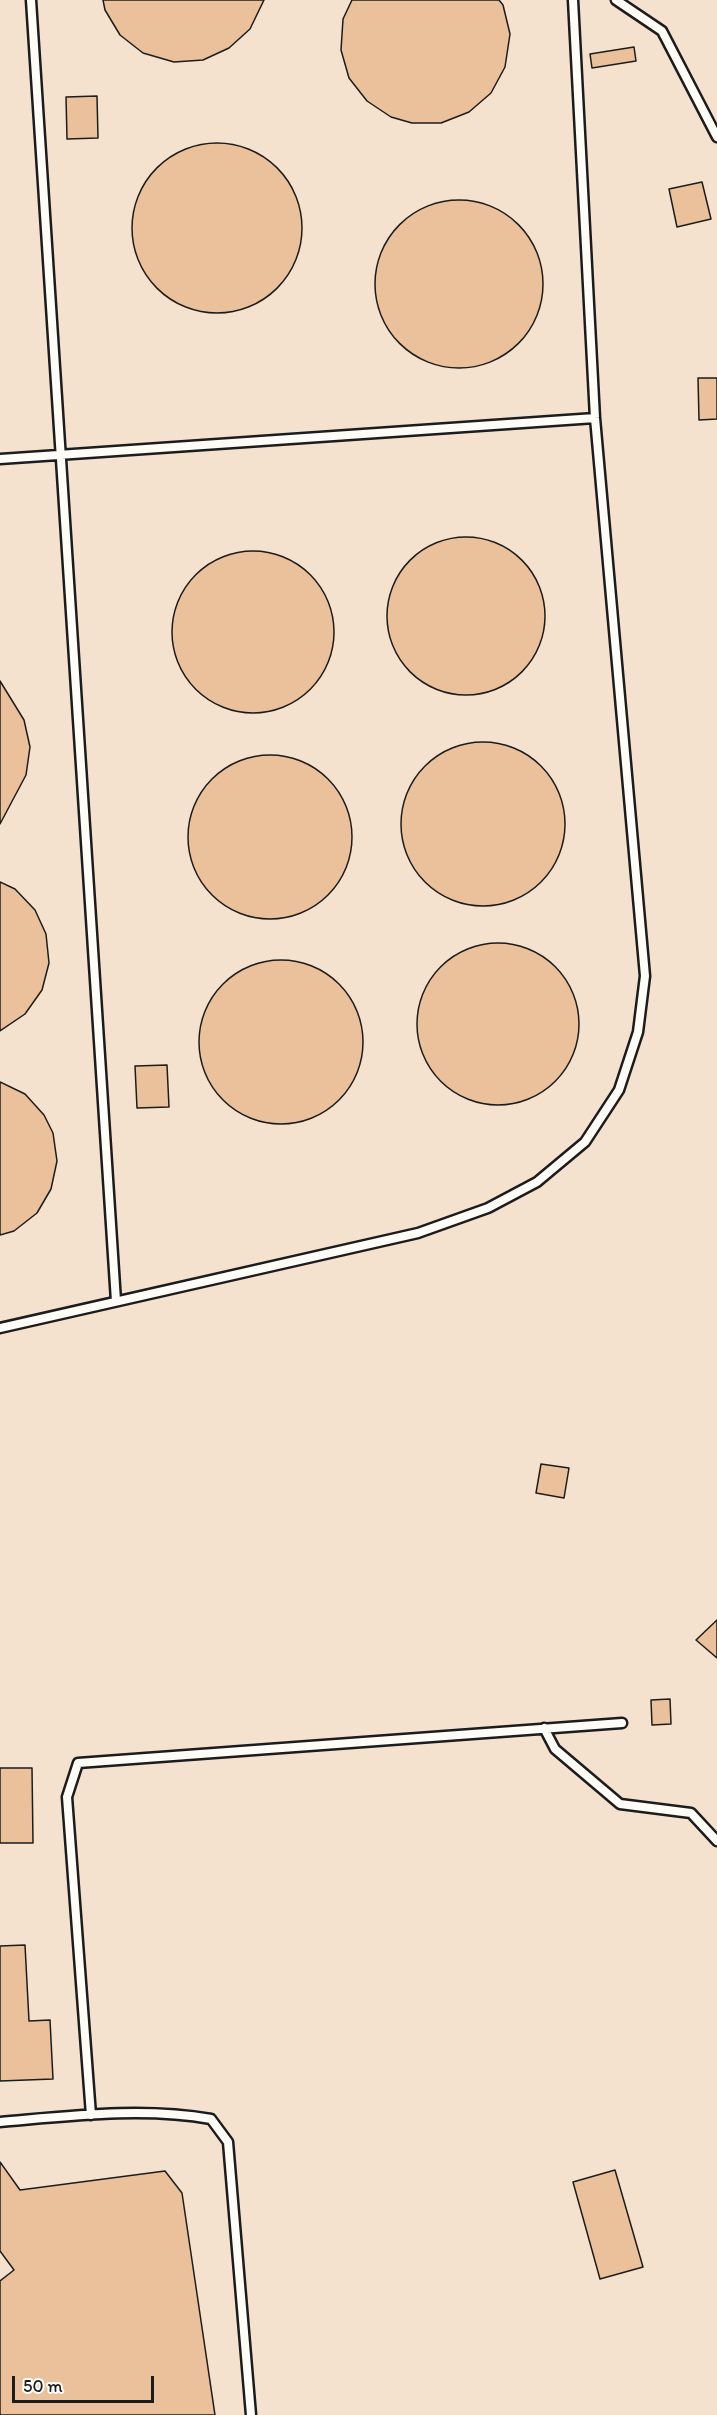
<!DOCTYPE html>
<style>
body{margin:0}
#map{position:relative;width:717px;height:2415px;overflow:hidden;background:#f9f0e4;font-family:Itim,sans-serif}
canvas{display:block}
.scale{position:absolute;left:12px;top:2376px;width:142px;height:27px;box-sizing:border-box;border:3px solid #1c1c1c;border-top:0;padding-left:8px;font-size:18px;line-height:21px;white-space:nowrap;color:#1c1c1c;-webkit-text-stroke:4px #fdfcf7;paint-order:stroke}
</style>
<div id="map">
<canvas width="717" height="2415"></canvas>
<div class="scale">50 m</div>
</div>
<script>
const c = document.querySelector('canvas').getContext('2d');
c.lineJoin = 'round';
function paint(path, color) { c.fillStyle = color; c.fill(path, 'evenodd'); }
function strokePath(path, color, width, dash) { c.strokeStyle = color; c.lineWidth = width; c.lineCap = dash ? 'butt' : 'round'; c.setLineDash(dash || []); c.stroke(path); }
paint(new Path2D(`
 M0,0h717v2415h-717z`), '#f4e2ce');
const building = new Path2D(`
 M103,0h161l-14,29 -21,19 -26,12 -29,2 -31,-9 -23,-18 -15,-25z
 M352,0h147l4,5 7,29 -5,33 -14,26 -22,19 -28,11h-29l-21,-6 -24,-16 -18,-23 -8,-28 2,-31z
 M634,47l2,14 -44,7 -2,-14z
 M97,96l1,42 -31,1 -1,-42z
 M132 228a85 85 0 1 1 170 0a85 85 0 1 1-170 0Z
 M702,182l9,37 -34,8 -8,-38z
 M375 284a84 84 0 1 1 168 0a84 84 0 1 1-168 0Z
 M698,378h19v41l-18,1z
 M387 616a79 79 0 1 1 158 0a79 79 0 1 1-158 0Z
 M172 632a81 81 0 1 1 162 0a81 81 0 1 1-162 0Z
 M0,681l24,39 6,27 -4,28 -26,49z
 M401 824a82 82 0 1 1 164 0a82 82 0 1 1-164 0Z
 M188 837a82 82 0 1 1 164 0a82 82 0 1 1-164 0Z
 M0,882l15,7 20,21 11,24 3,29 -7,27 -17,24 -25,17z
 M417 1024a81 81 0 1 1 162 0a81 81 0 1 1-162 0Z
 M199 1042a82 82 0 1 1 164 0a82 82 0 1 1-164 0Z
 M167,1065l2,42 -32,1 -2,-42z
 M0,1082l25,12 19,21 9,18 4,28 -6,28 -14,24 -23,18 -14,4z
 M541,1464l28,4 -5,30 -28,-5z
 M717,1620v38l-21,-18z
 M670,1699l1,25 -19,1 -1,-25z
 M0,1768h32l1,75h-33z
 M25,1945l4,76 21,-1 3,59 -53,2v-135z
 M0,2162l20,28 145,-19 17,22 33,222h-215v-134l14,-11 -14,-19z
 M615,2170l28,97 -43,12 -27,-97z`);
paint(building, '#eac19a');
strokePath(building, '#1c1c1c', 1.5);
const lane = new Path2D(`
 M31,0l85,1301
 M616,0l46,31 55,106
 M0,459l595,-41
 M0,1328l418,-95 70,-25 49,-26 48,-40 34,-52 19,-58 7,-56 -50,-558 -22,-418
 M544,1728l11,21 65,55 71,9 26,28
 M91,2115l-24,-318 11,-34 544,-40
 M0,2122c70,-6 142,-15 211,-3l17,23 23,273`);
strokePath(lane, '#1c1c1c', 13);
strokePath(lane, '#fdfcf7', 8);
</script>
